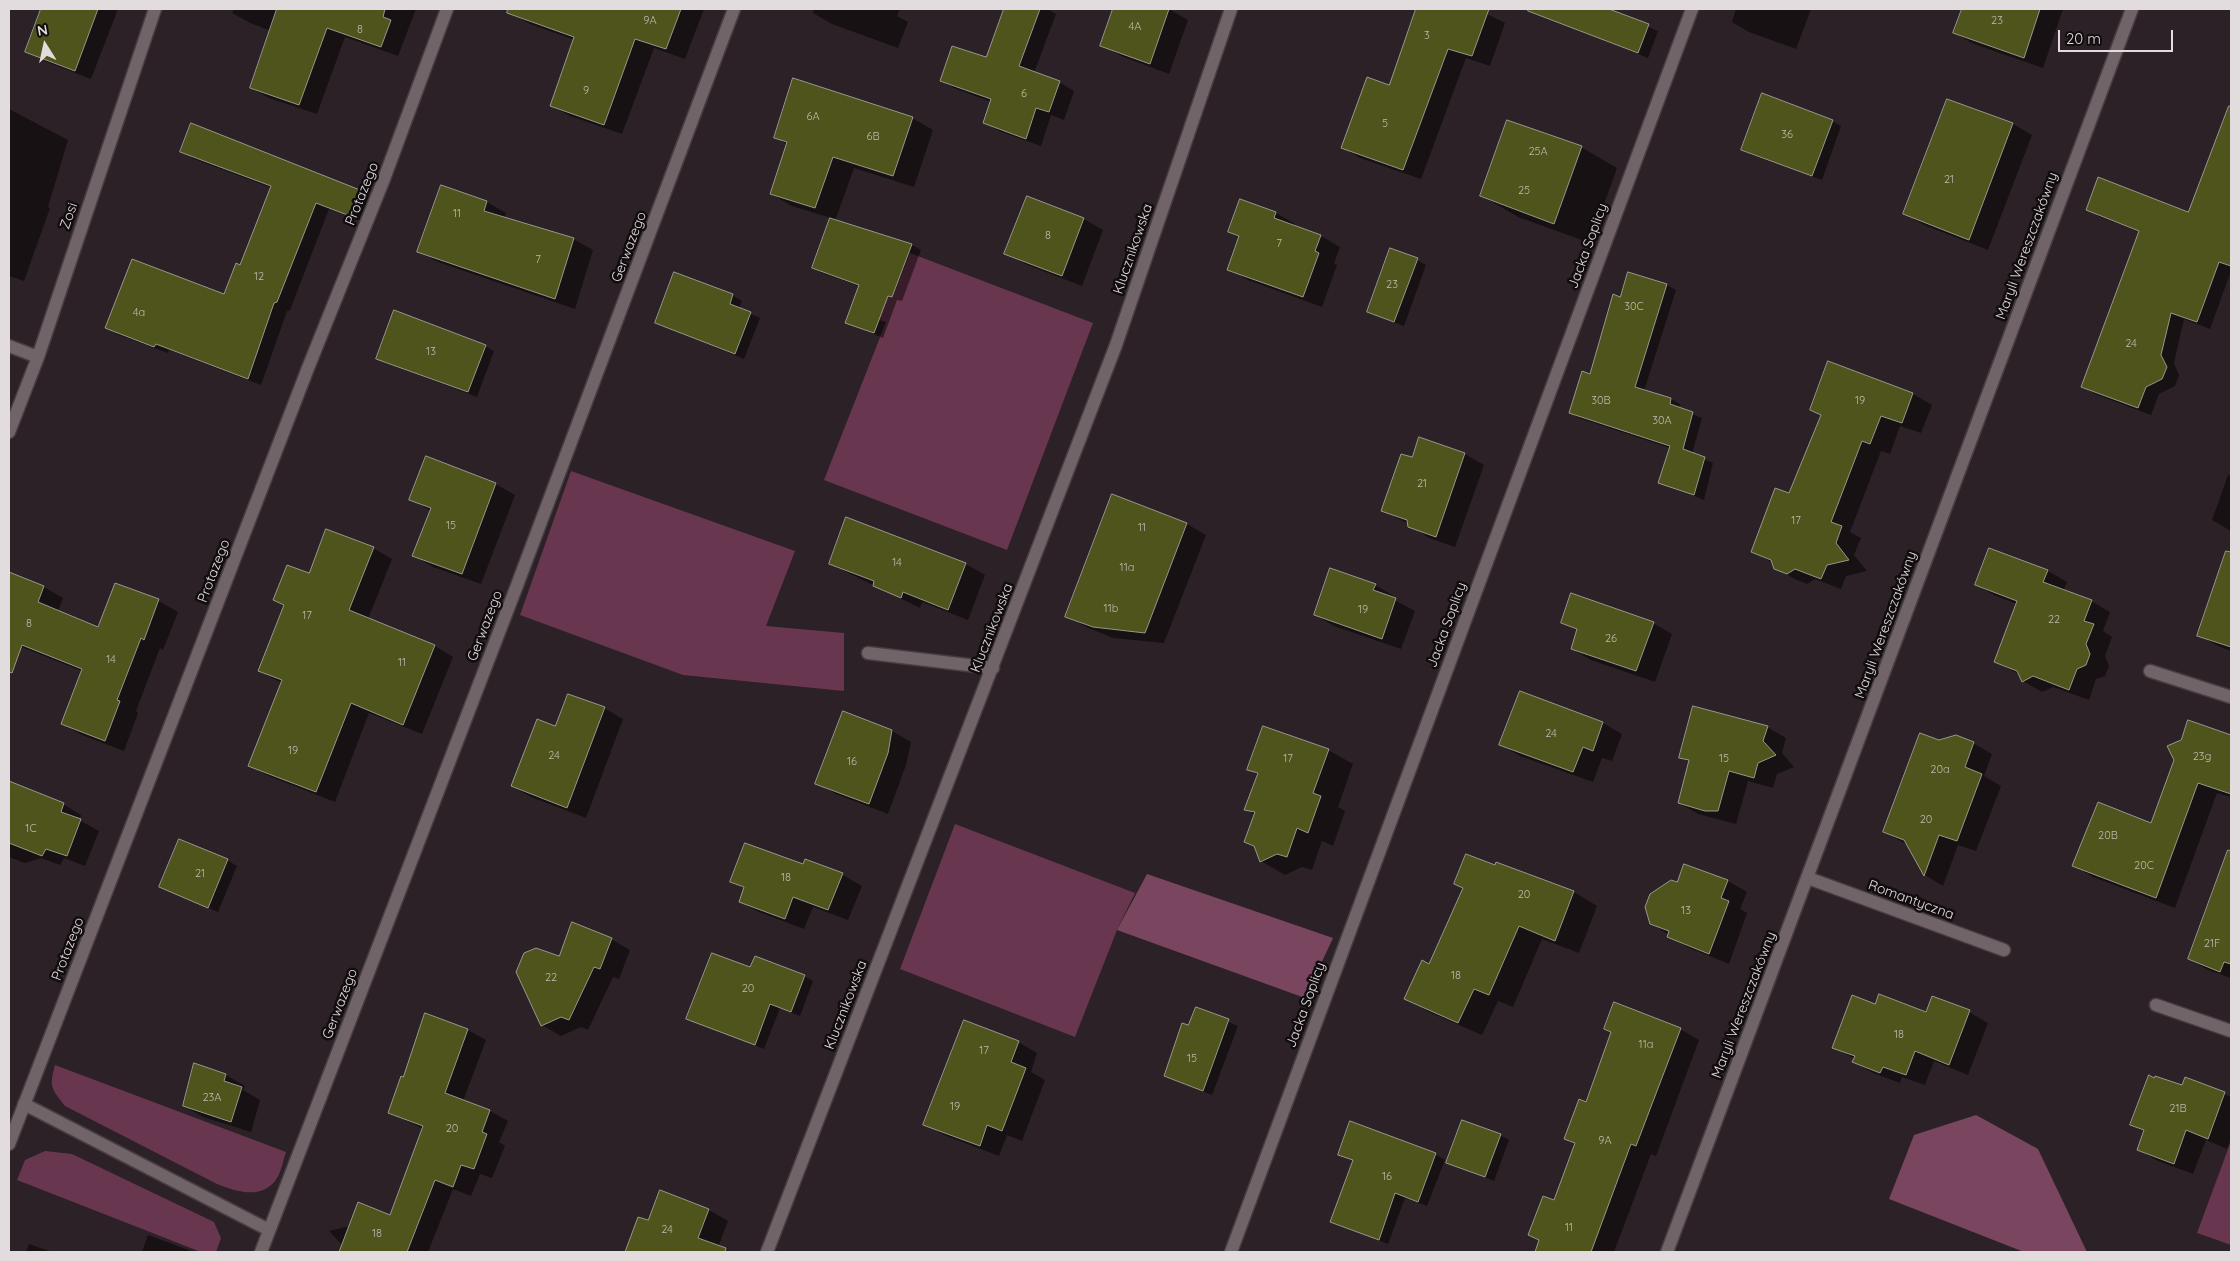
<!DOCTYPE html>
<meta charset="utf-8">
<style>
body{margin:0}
#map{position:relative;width:2240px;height:1261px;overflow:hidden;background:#2b2126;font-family:Quicksand,sans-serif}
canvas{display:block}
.frame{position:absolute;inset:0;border:10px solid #e3dcdf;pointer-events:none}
.north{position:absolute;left:20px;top:20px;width:50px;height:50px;-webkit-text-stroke:4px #110c0e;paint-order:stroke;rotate:350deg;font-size:14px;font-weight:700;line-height:20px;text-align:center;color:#e3dcdf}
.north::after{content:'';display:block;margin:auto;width:18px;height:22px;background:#e3dcdf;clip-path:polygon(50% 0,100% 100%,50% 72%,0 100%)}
.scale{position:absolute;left:2058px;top:30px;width:115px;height:22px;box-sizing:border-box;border:2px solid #e3dcdf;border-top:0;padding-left:6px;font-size:15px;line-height:18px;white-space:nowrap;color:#e3dcdf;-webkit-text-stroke:4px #110c0e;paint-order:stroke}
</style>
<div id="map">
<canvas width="2240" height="1261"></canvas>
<div class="frame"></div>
<div class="north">N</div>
<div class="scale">20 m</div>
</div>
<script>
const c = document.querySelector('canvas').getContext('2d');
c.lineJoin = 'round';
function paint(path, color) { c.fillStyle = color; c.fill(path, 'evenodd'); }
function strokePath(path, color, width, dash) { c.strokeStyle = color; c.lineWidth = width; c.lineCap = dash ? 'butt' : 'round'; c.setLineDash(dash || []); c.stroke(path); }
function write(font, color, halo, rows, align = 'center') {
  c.font = font + ' Quicksand,sans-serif'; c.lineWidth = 5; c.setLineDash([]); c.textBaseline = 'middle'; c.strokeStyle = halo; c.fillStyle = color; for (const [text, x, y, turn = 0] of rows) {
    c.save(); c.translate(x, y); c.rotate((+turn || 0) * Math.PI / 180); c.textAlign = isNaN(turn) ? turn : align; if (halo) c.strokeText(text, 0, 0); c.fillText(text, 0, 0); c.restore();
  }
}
paint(new Path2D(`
 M910,253l183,70 -86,227 -183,-70 62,-158 -7,-2 9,-24h5z
 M571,471l224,80 -29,75 78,7v58l-161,-16 -163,-60z
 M955,824l180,69 -18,37 -42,107 -175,-68z
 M55,1065l231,87c-3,9 -5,22 -11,29 -15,19 -40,10 -58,3l-152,-78c-14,-18 -16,-19 -10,-41z
 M2231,1141v104l-34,-12z
 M45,1151l27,3 142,68 7,16 -5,14h-15l-184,-72 8,-20z`), '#69364f');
paint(new Path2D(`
 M1147,874l186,64 -28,60 -188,-68z
 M1976,1115l62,34 49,103h-63l-135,-53 25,-64z`), '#7a465f');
paint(new Path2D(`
 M43,9h75l-27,70 -49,-19 -15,-9z
 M234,9h182l-18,47 -53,-19 -28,77 -48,-16 -18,-10 20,-57 -21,-8 -18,-10z
 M513,9h191l-19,50 -31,-11 -32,86 -52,-18 -19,-10 24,-66 -45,-16 -19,-11z
 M814,9h86l-3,7 11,6 -10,26 -66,-24 -19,-11z
 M1005,9h43l8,5 -22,59 25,9 15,9 -10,29 -13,-5 -10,31 -42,-15 -15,-9 8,-20 -36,-13 -15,-8 45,-22z
 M1115,9h54l19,11 -19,54 -48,-18 -19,-11z
 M1418,9h59l28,14 -15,43 -24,-8 -45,121 -61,-21 -18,-11 47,-60z
 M1583,9h22l53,22 -10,27 -72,-29z
 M1736,9h75l-15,40 -47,-17 -17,-10z
 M1963,9h100l-20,59 -69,-24 -20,-11z
 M1947,100l66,24 19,11 -44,115 -64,-25 -19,-11z
 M2231,103v168l-21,58 -26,-10 -10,44 5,12 -4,11 -16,8 -8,21 -56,-21 -13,-8 58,-154 -40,-15 -12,-7 101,4z
 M9,109l59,31 -20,67 2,1 -26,73 -15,-5z
 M912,118l21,12 -19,57 -60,-19 -19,53 77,24 9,5 -19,51 -5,-1 -14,38 -37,-16 13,-36 -37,-13 -9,-5 18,-50 -39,-12 -21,-12 17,-49 -13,-8z
 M1832,121l9,5 -19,54 -70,-25 -10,-6z
 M191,125l169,66 13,8 -9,23 -35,-13 -39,101 -3,1 -26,74 -92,-35 -1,3 -49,-18 -13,-8 118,-31 17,-30 31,-78 -78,-29 -13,-8z
 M1581,147l36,21 -27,75 -72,-26 -36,-21z
 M442,186l45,16 19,11 -2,5 69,21 20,11 -18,59 -137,-47 -19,-11z
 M1241,200l35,13 19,11 -1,2 27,10 19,11 -6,16 3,2 -15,42 -74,-27 -19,-11 11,-31 -11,-6z
 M1084,219l19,11 -21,56 -57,-22 -19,-11z
 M1417,260l9,5 -22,61 -36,-14z
 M1667,285l9,5 -32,101 27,8 9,5 -1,4 23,10 -10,36 21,9 -9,37 -44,-18 10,-34 -91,-30 -9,-6 21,-37 30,-77z
 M733,296l9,5 -3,8 21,9 -16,41 -88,-36z
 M485,346l9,5 -17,46 -90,-34 -9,-5z
 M1829,362l84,32 19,11 -11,28 -21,-7 -10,28 -9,-3 -31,81 11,6 -7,17 13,16 -21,5 -5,13 -26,-10 -8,5 -12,-5 -20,-11 -2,-5 -21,-12 38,-56 32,-79 -11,-6z
 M1465,454l19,11 -29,82 -26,-9 -20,-14 -26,-13 29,-52z
 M2228,475l3,1v55l-19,-11z
 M496,484l19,11 -34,89 -48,-17 -19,-11 17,-45 -20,-12z
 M1112,496l75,28 19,11 -42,108 -51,-5 -27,-11 -19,-11z
 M373,548l19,11 -24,60 67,27 18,11 -31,77 -53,-21 -34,89 -66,-26 -19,-10 32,-83 -23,-12 26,-65 25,-31z
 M1990,549l58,22 19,11 -4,9 28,10 19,11 -7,19 9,6 -7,19 4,10 -4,10 -9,3 -7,21 -36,-13 -11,5 -19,-11 -3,-6 -24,-13 21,-58 -21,-8 -20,-11z
 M830,564h136l19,11 -17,45 -46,-18 -2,6z
 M9,573l35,14 19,11 -5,13 41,17 17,-44 43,17 19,11 -15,38 -3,-2 -24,63 2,2 -14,38 -42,-16 -19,-11 19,-53 -73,-29z
 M1375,585l19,11 -1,3 22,12 -14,38 -67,-23 -19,-11z
 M2212,596l19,7v48l-13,-5 -19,-11z
 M1562,622l91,1 19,11 -17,48 -64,-22 -19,-11 6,-18z
 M1520,693l83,30 19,11 -10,27 -10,-3 -9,24 -73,-26 -19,-11z
 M604,708l19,11 -37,99 -55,-21 -19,-11 44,-59z
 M844,713l48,18 19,11 -5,23 -18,49 -52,-20 -19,-11z
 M1767,727l19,11 -4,15 12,14 -17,7 -4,14 -25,-7 -12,43 -38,-10 -19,-11 11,-41 -9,-5z
 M2219,733l12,1v63l-14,-4 -42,115 -82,-31 -19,-11 78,-42z
 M1939,741l34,2 19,11 -8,22 17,10 -25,65 -18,-6 -15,41 -18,-11 -17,-30 -24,-13z
 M1328,750l25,14 -15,43 7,4 -12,35 -11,-5 -10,29 -10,-3 -17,8 -24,-14 -6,-14 -9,-5 9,-27 -9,-6 12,-34 -9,-6z
 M9,783l54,21 18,11 -2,5 20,11 -14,35 -21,-8 -4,7 -19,-7 -16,5 -16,-6z
 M227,860l10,6 -19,46 -57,-25z
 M806,860l37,15 19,11 -14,34 -35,-13 -9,22 -45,-17 -19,-11 5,-12 -13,-8 72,-16z
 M1497,863l77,29 23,14 -18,47 -37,-14 -29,68 -15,-6 -16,34 -53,-23 -23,-14 24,-32 34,-77 -9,-5 41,-17z
 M1685,865l43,16 19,11 -7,17 7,4 -18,51 -42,-17 -36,-24 26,-40z
 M2211,898l20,8v72l-23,-8 -19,-11z
 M611,939l19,11 -11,29 -6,-2 -25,53 -7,-3 -20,9 -19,-11 18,-67z
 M751,969l53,7 9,5 -13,35 -20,-8 -16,41 -76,-31z
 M1876,1005l51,8 42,-1 19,11 -20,52 -34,-14 -9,24 -23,-8 -2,6 -27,-10 -19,-11 1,-3 -21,-12z
 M1196,1008l42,18 -26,69 -47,-19z
 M426,1015l42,15 18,10 -23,61 27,10 18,10 -9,21 6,4 -13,32 -12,-4 -9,22 -18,-7 -25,63h-88l3,-6 -14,-15 62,-15 32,-87 -34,-17 15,-33z
 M1680,1029l19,11 -43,116 -5,-2 -37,98h-78l4,-11 -10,-6 25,-34 21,-57 -10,-6 21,-34z
 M1018,1042l19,11 -6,19 14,8 -23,61 -15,-6 -8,21 -55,-21 -19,-11z
 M195,1064l31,11 19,11 -2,4 17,10 -9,32 -48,-15 -19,-11z
 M2186,1079l45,18v41l-4,11 -21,-9 -13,34 -35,-13 -19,-11 6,-18 -13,-7 51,-38z
 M1500,1135l9,5 -15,41 -46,-19z
 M1339,1154h96l10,6 -18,46 -22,-8 -17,46 -57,-23 23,-60z
 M709,1210l19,11 -11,29 4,2h-95l13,-34 10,4z
 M148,1235l46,17h-52z
 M29,1244l23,8h-26z`), '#0007');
const building = new Path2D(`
 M41,9h57l-23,62 -50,-19z
 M277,9h108l-2,8 8,3 -10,27 -54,-19 -28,77 -49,-17z
 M508,9h173l-15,40 -31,-10 -31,86 -54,-19 24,-69 -67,-24z
 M1004,9h36l-21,57 41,15 -11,31 -13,-4 -10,31 -43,-16 8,-24 -51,-18 12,-35 34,11z
 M1113,9h56l-19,55 -50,-18z
 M1416,9h73l-17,47 -24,-7 -45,121 -62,-22 26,-71 22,8z
 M1528,9h81l40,15 -11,29 -110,-42z
 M1962,9h78l-16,49 -71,-25z
 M793,78l120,39 -20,59 -60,-19 -18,51 -45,-14 17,-52 -13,-4z
 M1762,93l71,27 -21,56 -71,-26z
 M1947,99l66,24 -44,117 -66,-26z
 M2229,106h2v160l-12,-4 -22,60 -26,-9 -10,42 6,12 -5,12 -16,8 -8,21 -57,-21 58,-156 -53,-21 12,-33 90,35z
 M1507,120l75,26 -28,78 -74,-28z
 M191,123l169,67 -10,26 -34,-13 -39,99 -3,1 -26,76 -92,-35 -2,3 -49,-19 27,-69 92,35 12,-31 4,2 31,-79 -91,-34z
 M441,185l46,16 -3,10 90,27 -19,61 -138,-47z
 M1027,196l57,22 -22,58 -58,-22z
 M1240,199l36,13 -2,6 47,17 -6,16 4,2 -16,44 -76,-27 12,-34 -11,-4z
 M830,218l82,26 -20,53 -4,-1 -14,37 -29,-10 14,-38 -47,-17z
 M1390,248l28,10 -24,64 -27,-10z
 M674,272l59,22 -3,10 21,8 -16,42 -80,-31z
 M1628,272l39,12 -32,103 36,11 -1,6 23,8 -10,37 22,8 -11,38 -36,-12 12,-37 -101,-33 13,-42 8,3 23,-80 7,3z
 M394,310l92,35 -18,47 -92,-33z
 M1828,361l85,32 -11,30 -21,-7 -11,28 -8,-3 -31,81 11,4 -6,17 13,17 -22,5 -6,14 -26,-10 -8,5 -13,-5 -3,-9 -20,-8 24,-64 14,5 32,-78 -11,-5z
 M1419,437l46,16 -29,84 -28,-10 -1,-7 -26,-9 20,-57 11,3z
 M426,456l70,27 -34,91 -50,-18 19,-48 -22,-8z
 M1112,494l75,29 -42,110 -52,-6 -28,-10z
 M846,517l120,46 -18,47 -45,-18 -2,6 -28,-12 1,-5 -45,-17z
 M326,529l48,18 -25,63 86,35 -32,80 -52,-22 -35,89 -68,-26 34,-86 -24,-9 26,-66 -11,-5 14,-35 22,8z
 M1989,548l59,22 -5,12 49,18 -8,21 10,3 -8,20 4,10 -4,11 -9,4 -8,21 -36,-14 -11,6 -5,-11 -23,-9 23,-61 -42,-16z
 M2226,551l5,1v95l-34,-11z
 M1330,568l46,16 -3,6 23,8 -14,41 -68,-24z
 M9,572l35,14 -6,16 60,25 17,-44 44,16 -15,41 -3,-2 -24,62 3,1 -15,40 -44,-17 21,-55 -60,-24 -10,28 -3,-1z
 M1571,593l83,29 -18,49 -65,-22 6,-20 -16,-6z
 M1520,691l83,31 -10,29 -10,-4 -10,25 -74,-27z
 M568,694l37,13 -38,101 -56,-22 26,-67 18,7z
 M1693,706l75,20 -5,15 13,14 -18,8 -4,15 -25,-7 -11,40h-13l-27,-8 11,-43 -10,-2z
 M843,711l49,19 -4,23 -19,51 -54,-20z
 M2188,720l43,15v59l-33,-11 -42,115 -84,-32 26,-64 53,21 23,-63 -7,-14 14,-6z
 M1263,726l66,23 -16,44 8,3 -13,37 -11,-5 -10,29 -10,-3 -17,8 -6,-16 -10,-4 11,-30 -11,-2 14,-37 -11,-3z
 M1920,733l19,7 17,-5 18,7 -9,25 17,7 -25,67 -18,-6 -15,41 -20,-36 -21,-8z
 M9,781l55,22 -3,9 20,7 -14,37 -21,-7 -4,7 -33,-13z
 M179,839l49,20 -20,49 -49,-21z
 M745,843l58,21 2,-5 38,14 -15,37 -35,-13 -8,22 -46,-17 5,-15 -14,-5z
 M2228,850l3,1v113l-7,-2 -4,10 -32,-13z
 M1466,854l29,11 1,-3 78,29 -19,50 -36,-15 -30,69 -15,-6 -16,34 -54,-24 18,-39 7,4 34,-76 -9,-4z
 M1684,864l44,16 -7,18 8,3 -20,53 -42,-17 2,-6 -19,-7 -5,-17 5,-13 21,-14 6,2z
 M572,922l40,16 -12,31 -6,-2 -25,53 -8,-3 -20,9 -25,-54 8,-19 12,-5 23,8z
 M712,953l38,14 5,-11 50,19 -14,37 -21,-8 -15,41 -69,-26z
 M1879,994l47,18 6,-16 38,14 -21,55 -34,-14 -9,24 -23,-8 -3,6 -28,-11 3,-6 -23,-8 20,-53 23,9z
 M1614,1002l67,26 -45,118 -5,-2 -40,108h-56l4,-12 -11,-5 15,-39 11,4 21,-57 -11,-4 15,-40 7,3 25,-70 -7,-3z
 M1196,1007l33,12 -26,72 -39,-15 18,-53 6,2z
 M425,1013l43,16 -23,64 45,17 -8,22 5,2 -13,35 -13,-4 -8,22 -18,-7 -28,72h-68l19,-50 32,13 33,-89 -35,-13 13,-37 2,1z
 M964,1020l55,21 -8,21 15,6 -24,63 -15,-6 -7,21 -57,-21z
 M194,1063l32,11 -2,7 18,6 -11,35 -48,-16z
 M2149,1075l5,3 1,-2 27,9 3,-8 40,15 -17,47 -22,-9 -12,34 -37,-14 7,-20 -14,-5z
 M1462,1120l39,14 -16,43 -39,-14z
 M1350,1121l86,32 -18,49 -23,-9 -16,47 -49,-18 23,-62 -15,-5z
 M660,1190l49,19 -11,29 28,10 -1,4h-100l13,-35 10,3z`);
paint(building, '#4e541b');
strokePath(building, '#96988d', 1);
const minor = new Path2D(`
 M9,346l29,11
 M9,432l29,-75 117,-348
 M868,653l125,15
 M2150,671l81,26
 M1808,878l196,72
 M2156,1005l75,26
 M24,1104l245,126
 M9,1144l299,-776 76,-189 63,-170
 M261,1252l255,-664 218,-579
 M767,1252l349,-907 115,-336
 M1231,1252l461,-1243
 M1667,1252l465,-1243`);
strokePath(minor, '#463d41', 15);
strokePath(minor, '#706469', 12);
write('11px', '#bebaae', null, [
 ["9A",650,21],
 ["23",1997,21],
 ["4A",1135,27],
 ["8",360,30],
 ["3",1427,36],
 ["9",586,91],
 ["6",1024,94],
 ["6A",813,117],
 ["5",1385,124],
 ["36",1787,135],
 ["6B",873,137],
 ["25A",1538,152],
 ["21",1949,180],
 ["25",1524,191],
 ["11",457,214],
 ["8",1048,236],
 ["7",1279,244],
 ["7",538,260],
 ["12",259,277],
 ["23",1392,285],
 ["30C",1634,307],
 ["4a",139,313],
 ["24",2131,344],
 ["13",431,352],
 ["30B",1601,401],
 ["19",1860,401],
 ["30A",1662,421],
 ["21",1422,484],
 ["17",1796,521],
 ["15",451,526],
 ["11",1142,528],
 ["14",897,563],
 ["11a",1127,568],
 ["11b",1111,609],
 ["19",1363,610],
 ["17",307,616],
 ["22",2054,620],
 ["8",29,624],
 ["26",1611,639],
 ["14",111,660],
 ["11",402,663],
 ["24",1551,734],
 ["19",293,751],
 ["24",554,756],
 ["23g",2202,757],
 ["17",1288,759],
 ["15",1724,759],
 ["16",852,762],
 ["20a",1940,770],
 ["20",1926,820],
 ["1C",31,829],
 ["20B",2108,836],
 ["20C",2144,866],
 ["21",200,874],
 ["18",786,878],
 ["20",1524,895],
 ["13",1686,911],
 ["21F",2212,944],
 ["18",1456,976],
 ["22",551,978],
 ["20",748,989],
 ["18",1899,1035],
 ["11a",1646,1045],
 ["17",984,1051],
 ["15",1192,1059],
 ["23A",212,1098],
 ["19",955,1107],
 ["21B",2178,1109],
 ["20",452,1129],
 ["9A",1605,1141],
 ["16",1387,1177],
 ["11",1569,1228],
 ["24",667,1230],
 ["18",377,1234]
]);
write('14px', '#e3dcdf', '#110c0e', [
 ["Protazego",362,194,-68],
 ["Zosi",69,216,-71],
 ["Jacka Soplicy",1588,246,-70],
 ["Maryli Wereszczakówny",2027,246,-70],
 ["Gerwazego",629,247,-69],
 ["Klucznikowska",1133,249,-71],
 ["Protazego",214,571,-69],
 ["Jacka Soplicy",1447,625,-70],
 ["Maryli Wereszczakówny",1886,625,-70],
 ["Gerwazego",485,626,-69],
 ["Klucznikowska",992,628,-69],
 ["Romantyczna",1911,900,20],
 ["Protazego",68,949,-69],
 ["Gerwazego",340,1004,-69],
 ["Klucznikowska",846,1005,-69],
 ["Jacka Soplicy",1306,1005,-70],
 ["Maryli Wereszczakówny",1744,1005,-69]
]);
</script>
